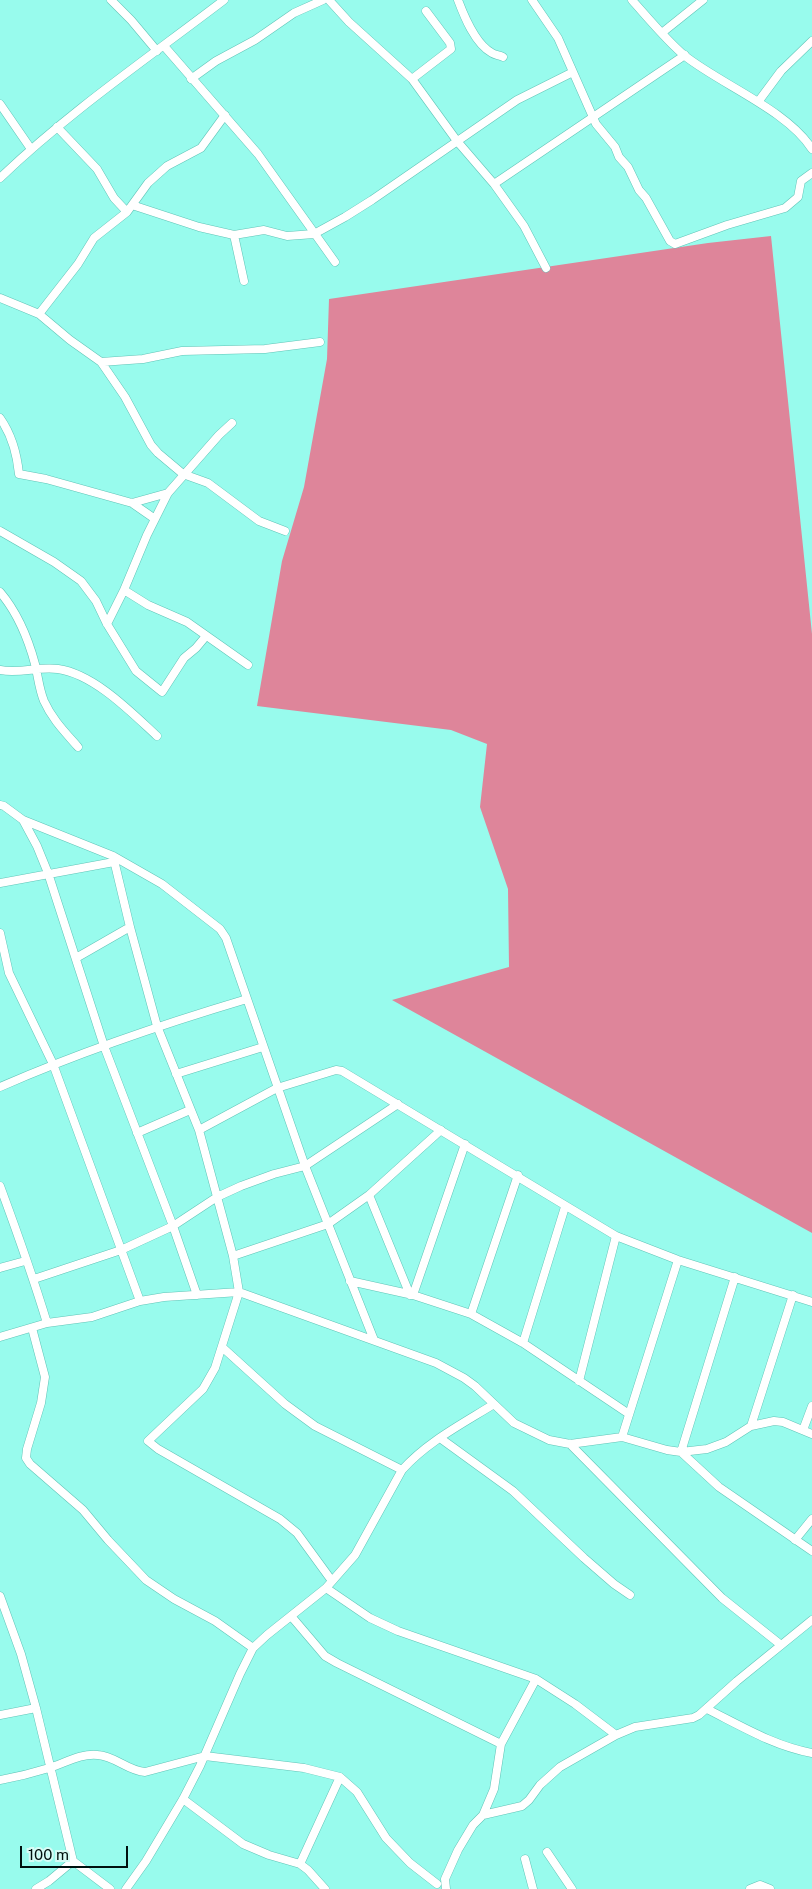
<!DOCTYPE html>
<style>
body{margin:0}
#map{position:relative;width:812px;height:1889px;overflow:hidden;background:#98fbed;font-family:"Public Sans",sans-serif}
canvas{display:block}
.scale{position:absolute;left:20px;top:1846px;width:108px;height:22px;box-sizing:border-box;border:2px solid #00100e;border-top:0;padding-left:6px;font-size:15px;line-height:18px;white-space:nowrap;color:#00100e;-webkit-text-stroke:4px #d7fcf6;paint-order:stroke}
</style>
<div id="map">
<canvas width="812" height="1889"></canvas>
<div class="scale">100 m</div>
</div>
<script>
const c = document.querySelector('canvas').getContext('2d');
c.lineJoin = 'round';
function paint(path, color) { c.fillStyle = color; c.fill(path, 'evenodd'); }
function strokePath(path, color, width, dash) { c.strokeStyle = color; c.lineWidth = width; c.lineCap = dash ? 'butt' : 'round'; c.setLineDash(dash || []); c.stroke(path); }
paint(new Path2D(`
 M771,236l41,398v599l-420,-233 117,-33 -1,-78 -28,-82 7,-63 -36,-14 -194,-24 25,-145 22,-74 23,-128 2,-60 379,-56z`), '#de859a');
const minor = new Path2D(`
 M111,0l20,20 26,31
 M329,0l20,22 63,57 45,62 37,43 30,42 22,42
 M458,0c6,16 17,44 34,53 3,2 7,2 11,4
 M532,0l26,38 38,86 19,23 4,10 9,10 11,23 7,8 24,43 5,3 52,-19 58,-17 13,-11 3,-16 11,-8
 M632,0c16,18 35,41 53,56 37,29 102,54 127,93
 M663,32l40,-32
 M164,46l94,108 77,108
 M191,79l25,-18 39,-21 39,-27 29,-13
 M412,79l39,-30 -1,-6 -24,-32
 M758,102l23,-31 31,-30
 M0,104l31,45
 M57,127l40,42 17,29 13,14
 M0,178c69,-66 148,-120 224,-178
 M494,184l191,-129
 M132,205l67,22 35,8 30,-5 23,6 27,-2 31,-17 27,-17 145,-100 56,-28
 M234,235l10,46
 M0,298l39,16 31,26 31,22 24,35 26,48 7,8 25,21 25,9 51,38 26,10
 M39,314l39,-50 16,-26 33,-26 21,-29 19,-17 34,-18 24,-33
 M101,362l42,-3 39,-8 83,-2 55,-7
 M0,418c12,17 17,36 19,56l27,5 86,24 36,-10
 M132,503l23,16
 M0,531l54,31 27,19 15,20 11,23 29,47 26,21 22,-34 12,-10 10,-12
 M124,590l24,15 39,17 61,43
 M0,592c17,20 28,46 35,72 3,12 4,25 9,37 8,18 21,31 34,46
 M107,624l17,-34 23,-55 21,-42 51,-58 13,-12
 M0,670c20,4 39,-4 58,-1 36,5 73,43 99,67
 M0,805l4,1 19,14 90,36 49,28 58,45 6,9 79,228 69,174
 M23,820l14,26 11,27 56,173 69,180 24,69
 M113,856l17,71 27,99 42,104 34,126 6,36 -24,76 -12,21 -55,52 10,8 122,70 17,14 35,48
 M0,883l114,-21
 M0,933l9,40 44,91 87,237
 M76,958l54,-31
 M176,1074l87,-27
 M0,1087c80,-35 163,-63 247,-88
 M199,1130l78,-42 59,-18 6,1 274,165 62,24 134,42
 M137,1133l53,-23
 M0,1186c17,46 33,91 47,137
 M233,1256l95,-32 41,-29
 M0,1268l25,-7
 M735,1277l-54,175 38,35 93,64
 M34,1279l87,-29 52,-24 44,-29 24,-11 33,-12 31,-8 93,-62
 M350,1281l63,14 58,19 52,29 106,71
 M410,1295l-41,-100 72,-65
 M413,1295l52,-151
 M471,1314l47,-139
 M32,1328l13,49 -4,26 -14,46 -1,9 4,6 53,46 25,30 38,40 28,19 41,22 38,27
 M0,1337l47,-14 45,-6 48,-16 24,-4 75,-5 197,71 28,15 11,8 39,37 35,17 21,4 52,-7 45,13 14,2 26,-3 19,-7 25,-16 23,-5 9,1 29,12
 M523,1343l42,-136
 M222,1347l63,57 30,22 87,44
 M579,1381l37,-145
 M751,1426l42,-131
 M803,1430l9,-24
 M622,1437l56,-177
 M440,1438l73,53 71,67 30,26 16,11
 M570,1444l152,154 59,47
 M795,1540l17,-21
 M326,1588l44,30 28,13 138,48 39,25 41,31
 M0,1596l21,58 15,54 37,153 37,28
 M291,1616l34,40 12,7 164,81
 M707,1709c34,17 67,37 105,44
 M0,1715l36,-7
 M0,1780c17,-3 33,-7 49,-12 16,-5 32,-15 49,-13 17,1 30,16 47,17l60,-16 99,12 36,9 17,15 29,46 24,25 27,21
 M183,1799l60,45 26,11 31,9 8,6 17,19
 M483,1815l11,-26 7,-45 35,-65
 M547,1852l25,37
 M525,1859l8,30
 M300,1864l40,-87
 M36,1889l13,-8 24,-20
 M126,1889l20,-28 37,-62 17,-33 40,-92 13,-26 14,-13 59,-47 29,-33 47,-85c25,-28 60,-46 92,-66
 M446,1889l-1,-10 13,-29 15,-25 10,-10 39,-9 7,-6 11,-15 20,-18 56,-32 19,-8 58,-9 6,-3 38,-34 75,-61
 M750,1889l10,-4 10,4`);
strokePath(minor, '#60c4b7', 9);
strokePath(minor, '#fff', 8);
</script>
